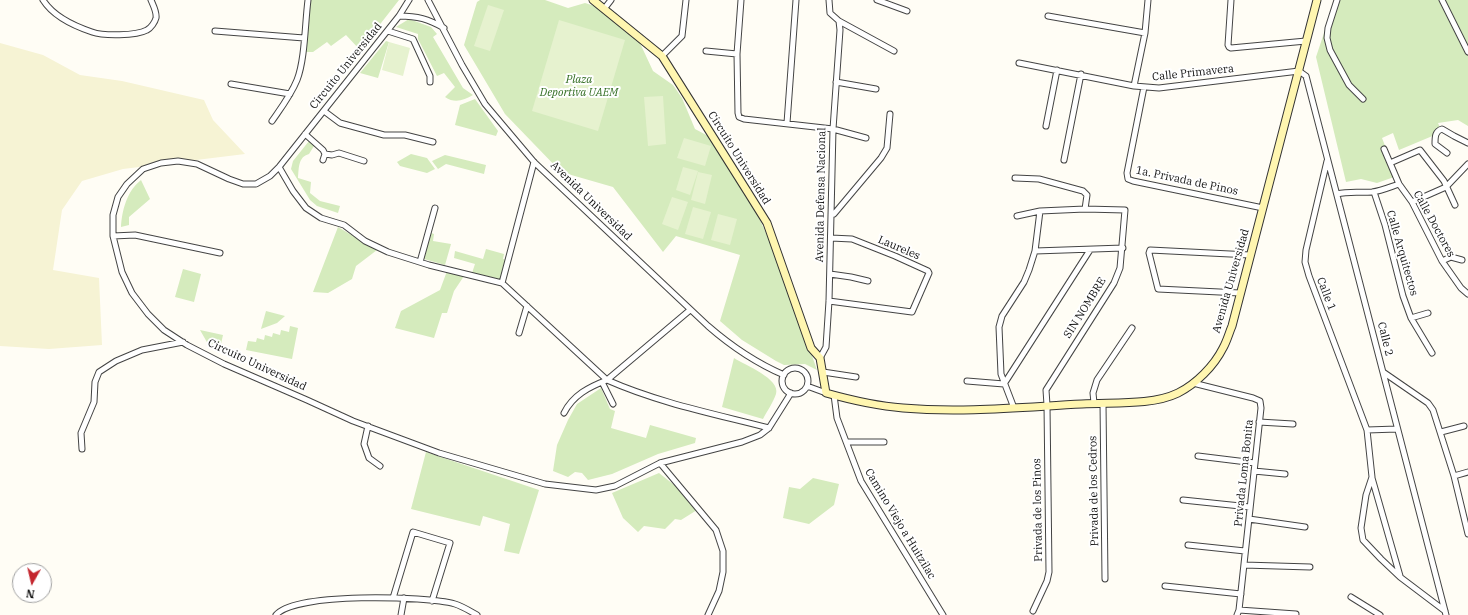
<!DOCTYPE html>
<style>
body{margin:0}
#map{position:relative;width:1468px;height:615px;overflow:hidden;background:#fffdf5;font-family:"IBM Plex Serif",serif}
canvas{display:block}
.north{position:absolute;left:12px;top:563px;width:40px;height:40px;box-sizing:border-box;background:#fff;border:1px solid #a0a0a0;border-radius:50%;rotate:188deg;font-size:11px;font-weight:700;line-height:16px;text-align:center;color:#111}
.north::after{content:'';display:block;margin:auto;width:14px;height:18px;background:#c4262e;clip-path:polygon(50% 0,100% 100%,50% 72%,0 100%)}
</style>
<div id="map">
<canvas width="1468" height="615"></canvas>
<div class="north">N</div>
</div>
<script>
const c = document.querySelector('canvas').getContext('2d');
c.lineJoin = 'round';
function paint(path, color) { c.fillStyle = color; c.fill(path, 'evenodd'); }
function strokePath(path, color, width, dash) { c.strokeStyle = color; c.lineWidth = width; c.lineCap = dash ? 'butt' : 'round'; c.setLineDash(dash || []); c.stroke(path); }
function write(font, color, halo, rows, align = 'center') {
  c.font = font + ' "IBM Plex Serif",serif'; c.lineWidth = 4; c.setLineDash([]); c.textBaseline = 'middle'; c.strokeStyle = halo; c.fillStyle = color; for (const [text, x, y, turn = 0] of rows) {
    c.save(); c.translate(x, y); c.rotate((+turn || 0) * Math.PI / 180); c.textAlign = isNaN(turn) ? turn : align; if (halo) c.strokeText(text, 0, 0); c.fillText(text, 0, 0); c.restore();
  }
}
paint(new Path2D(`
 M0,43l43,12 37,20 42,6 82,19 9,20 32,34 -122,15 -41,12 -20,29 -9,60 46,8 3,67 -53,4 -49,-3z`), '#f6f3d4');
paint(new Path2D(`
 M311,0h88l-39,50 -14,-15 -15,11 -4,-4 -14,10h-9z
 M480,0h65l23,8 17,-5 13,4 41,34 14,30 20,14 9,13 13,31 17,9 47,80 19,41 39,111 -12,-6 -21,1 -8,-4 -34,-21 -22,-19 20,-66 -64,-19 -13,16 -50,-65 -52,-15 -56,-58 -41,-69 13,-43z
 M1335,0h133v126l-10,-6 -20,3 4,9 -43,18 -6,-17 -11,5 15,38 -20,7 -16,-4 -15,3 -30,-125z
 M409,19l22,8 6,7 -4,3 30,51 10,7c-9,5 -18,9 -28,2l10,-10 -11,-14 -7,3 -19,-37v-5l-22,-7z
 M386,41l3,1 -11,36 -18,-5z
 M475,99l23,32 -2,5 -41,-11 5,-20z
 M309,141l3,2 2,3 -5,8c-11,3 -10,14 -11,24l13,4 -1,11 10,8 20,5 -2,7 -21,-7 -7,-6 -19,-31 2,-8z
 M411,154l16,4 8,11 -8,4 -27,-7 -3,-4z
 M445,155l41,10 -2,9 -38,-10 -8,5 -6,-8z
 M141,180l9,19 -21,18v8l-8,2c1,-17 6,-36 20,-47z
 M338,227l39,23 -21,16 -4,13 -24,14 -15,-1z
 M431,233l3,1 -1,7 18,3 -6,21 -21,-6z
 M486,249l18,5 -1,5 4,1 -6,21 -29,-8 3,-9 -21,-6 1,-7 28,8z
 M183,269l18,5 -7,28 -19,-5z
 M447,271l17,5 -10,15 -7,22h-5l-8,25 -39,-10 6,-17 39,-21z
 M266,311l19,5 -8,7 -16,6z
 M290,326l8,2 -6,31 -46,-9 2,-9 8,1 1,-4 7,2 1,-5 7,2 1,-4 7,2 1,-5 8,2z
 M200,330l23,5 -2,9 -5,5 -8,-5z
 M734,358c11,7 47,21 42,36 -3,9 -9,17 -13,25l-41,-12z
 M601,388l9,21 5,2 -4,17 35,10 4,-13 46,13 -1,5 -37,11 -46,20 -24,6 -6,-7 -7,-1 -7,5 -15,-6 4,-26 11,-25 9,-16z
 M426,452l113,38 -20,64 -15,-3 6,-27 -27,-8 -3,10 -69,-17z
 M659,473l24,19 14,18 -16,10 -6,-1 -10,10 -21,-3 -6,6 -15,-14 -11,-25z
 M813,478l26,6 -5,21 -25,19 -26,-6 6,-31 11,2z`), '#d5ebbd');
paint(new Path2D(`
 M488,5l16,5 -14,41 -16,-5z
 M559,20l66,20 -27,91 -66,-20z
 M389,42l21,6 -7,28 -21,-6z
 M663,96l3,48 -18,2 -4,-49z
 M684,138l27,8 -6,20 -28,-8z
 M683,167l15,4 -8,24 -14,-5z
 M698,172l14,3 -7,29 -14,-4z
 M672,197l16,5 -10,28 -16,-6z
 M693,207l18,5 -8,27 -18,-5z
 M718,214l19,5 -7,26 -19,-5z`), '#e6f2cf');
const street = new Path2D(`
 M43,0c10,16 31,26 49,32 11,4 44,4 55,-2 4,-2 8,-8 9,-12 1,-6 -3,-13 -5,-18
 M409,0l-10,16 -120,151 -9,9 -14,8h-13l-14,-5 -32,-15 -19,-3 -17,2 -18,6 -16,15 -9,13 -5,18v21l9,36 10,21 16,21 16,16 23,15 37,19 83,36 46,21 86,32 106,31 51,6 19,-4 45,-23 82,-21 18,-7 9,-7 22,-35
 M428,0l34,65 23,39 49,58 174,164c23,20 48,37 76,49
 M741,0l-4,54 1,59 1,4 5,2 89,10 33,9
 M877,0l30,11
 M1231,0l-3,45 1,2 2,1 75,-7
 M1337,0l-9,28 -1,10 3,12 19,35 14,14
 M1442,0l26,52
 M604,9l7,-9
 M399,16c19,0 29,3 45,12
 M1048,16l97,17
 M839,21l55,30
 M215,31l89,7
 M388,31l25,8 17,37v6
 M706,51l31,3
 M662,56l20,-20 4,-36
 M1019,63l115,23 25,2 140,-17 7,5 140,539
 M836,82l40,7
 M231,84l59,10
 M1134,86l11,-53 3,-33
 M1144,87l-17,86 1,6 5,2 130,27
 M324,111l16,12 44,12h21l28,7
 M272,121c9,-13 19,-26 25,-41 8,-20 8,-57 11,-80
 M787,123l9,-123
 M1046,126l11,-56
 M305,134l18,16 2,4 -2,6
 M1384,149l15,35 13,18 30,59 19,27 7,6
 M1447,153l-12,-9c0,-7 0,-13 7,-15l12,7 14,7
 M325,154l7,1 7,-2 25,8
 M1064,160l17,-86
 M1327,161l-21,89 -1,12 4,14 58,154 5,47 -6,18 -5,33 2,12 18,19 19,18 45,34
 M1390,163l30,-13 24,31 11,24
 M279,167l14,24 13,17 15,10 23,7 21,16 23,11 41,13 73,18 105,97c52,23 108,34 162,48
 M1015,178l24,1 44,12 4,4 -2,14
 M1374,192l11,33 18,71 8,22 21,35
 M1337,194c12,-3 22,-1 35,-2 9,-1 18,-5 27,-8
 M1412,202l34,-15 22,-23
 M834,214l47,-56 6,-10 3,-34
 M1017,216l23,-5 45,-2 40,1 -5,58 -6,15 -68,107 1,15 2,167 -2,9 -14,30
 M113,236l22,-1 85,18
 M1035,251l88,-3
 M1442,261l9,-4 11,3
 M420,262l15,-54
 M830,274l21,3 17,4
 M502,283l32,-121
 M1240,293l-82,-4 -9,-36 1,-3 100,5
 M829,301l83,11 17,-39 -1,-2 -33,-15 -43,-17 -21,-1
 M1411,318l17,-5
 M519,333l8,-27
 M820,358l6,-11 3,-46 4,-172 7,-99 -1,-9 -9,-8 -1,-13
 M782 381a13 13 0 1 1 26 0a13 13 0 1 1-26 0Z
 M823,372l33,5
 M1383,372l45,31 5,7 21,66 14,58
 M967,381l37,3 86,-134
 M602,382l11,22
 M1193,383l60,15 7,3 1,7 -22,202 -2,5
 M807,386l19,7
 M834,395l3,23 24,63 82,134
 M1094,403l-1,-10 4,-13 35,-52
 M1103,403l2,176
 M1014,408l-13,-34 -2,-47 3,-11 22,-34 5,-12 6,-19 5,-40
 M564,413c9,-18 25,-26 43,-33l83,-70
 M1259,422l34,2
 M368,426l-4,18 5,14 11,8
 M1367,430l30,-1
 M1441,432l23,-6
 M847,442h37
 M82,449l-1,-16 13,-31 1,-20 4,-10 17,-11 26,-11 41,-8
 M1198,456l57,7
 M660,463l56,67 7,21v21l-4,19 -11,24
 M1254,471l31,3
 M1454,476l14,-4
 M1372,478l28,98
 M1183,500l67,7
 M1249,519l56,8
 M1188,545l57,6
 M1244,565l66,2
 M1165,586l76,8
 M1351,597l29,18
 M393,598l20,-66 37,11 -18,58
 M1239,610l57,4
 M276,615c18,-23 150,-19 179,-11 7,2 15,7 22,11
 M401,615l3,-17`);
const secondary = new Path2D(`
 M593,0l69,56 85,135 20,32 44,125 9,10 6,35c25,7 51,13 77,15 60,5 120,-1 179,-4 30,-2 69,2 96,-11 18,-9 36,-27 45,-45 4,-7 6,-15 9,-22l85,-326`);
strokePath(street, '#444', 7);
strokePath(secondary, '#333', 9);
strokePath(street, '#fff', 5);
strokePath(secondary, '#fff6b0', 7);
write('11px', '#111', '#fff', [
 ["Circuito Universidad",346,66,-51],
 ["Calle Primavera",1193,73,-6],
 ["Circuito Universidad",739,158,58],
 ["1a. Privada de Pinos",1187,181,12],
 ["Avenida Defensa Nacional",821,195,-89],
 ["Avenida Universidad",591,201,44],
 ["Calle Doctores",1434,224,61],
 ["Laureles",899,248,23],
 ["Calle Arquitectos",1402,253,74],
 ["Avenida Universidad",1231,281,-74],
 ["Calle 1",1326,294,69],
 ["SIN NOMBRE",1085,308,-58],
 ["Calle 2",1385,339,76],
 ["Circuito Universidad",257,365,25],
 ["Privada Loma Bonita",1244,473,-84],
 ["Privada de los Cedros",1094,491,-91],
 ["Privada de los Pinos",1038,510,-91],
 ["Camino Viejo a Huitzilac",900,524,59]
]);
write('italic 11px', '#2f6b1f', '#fff', [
 ["Plaza",579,80],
 ["Deportiva UAEM",579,93]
]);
</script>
